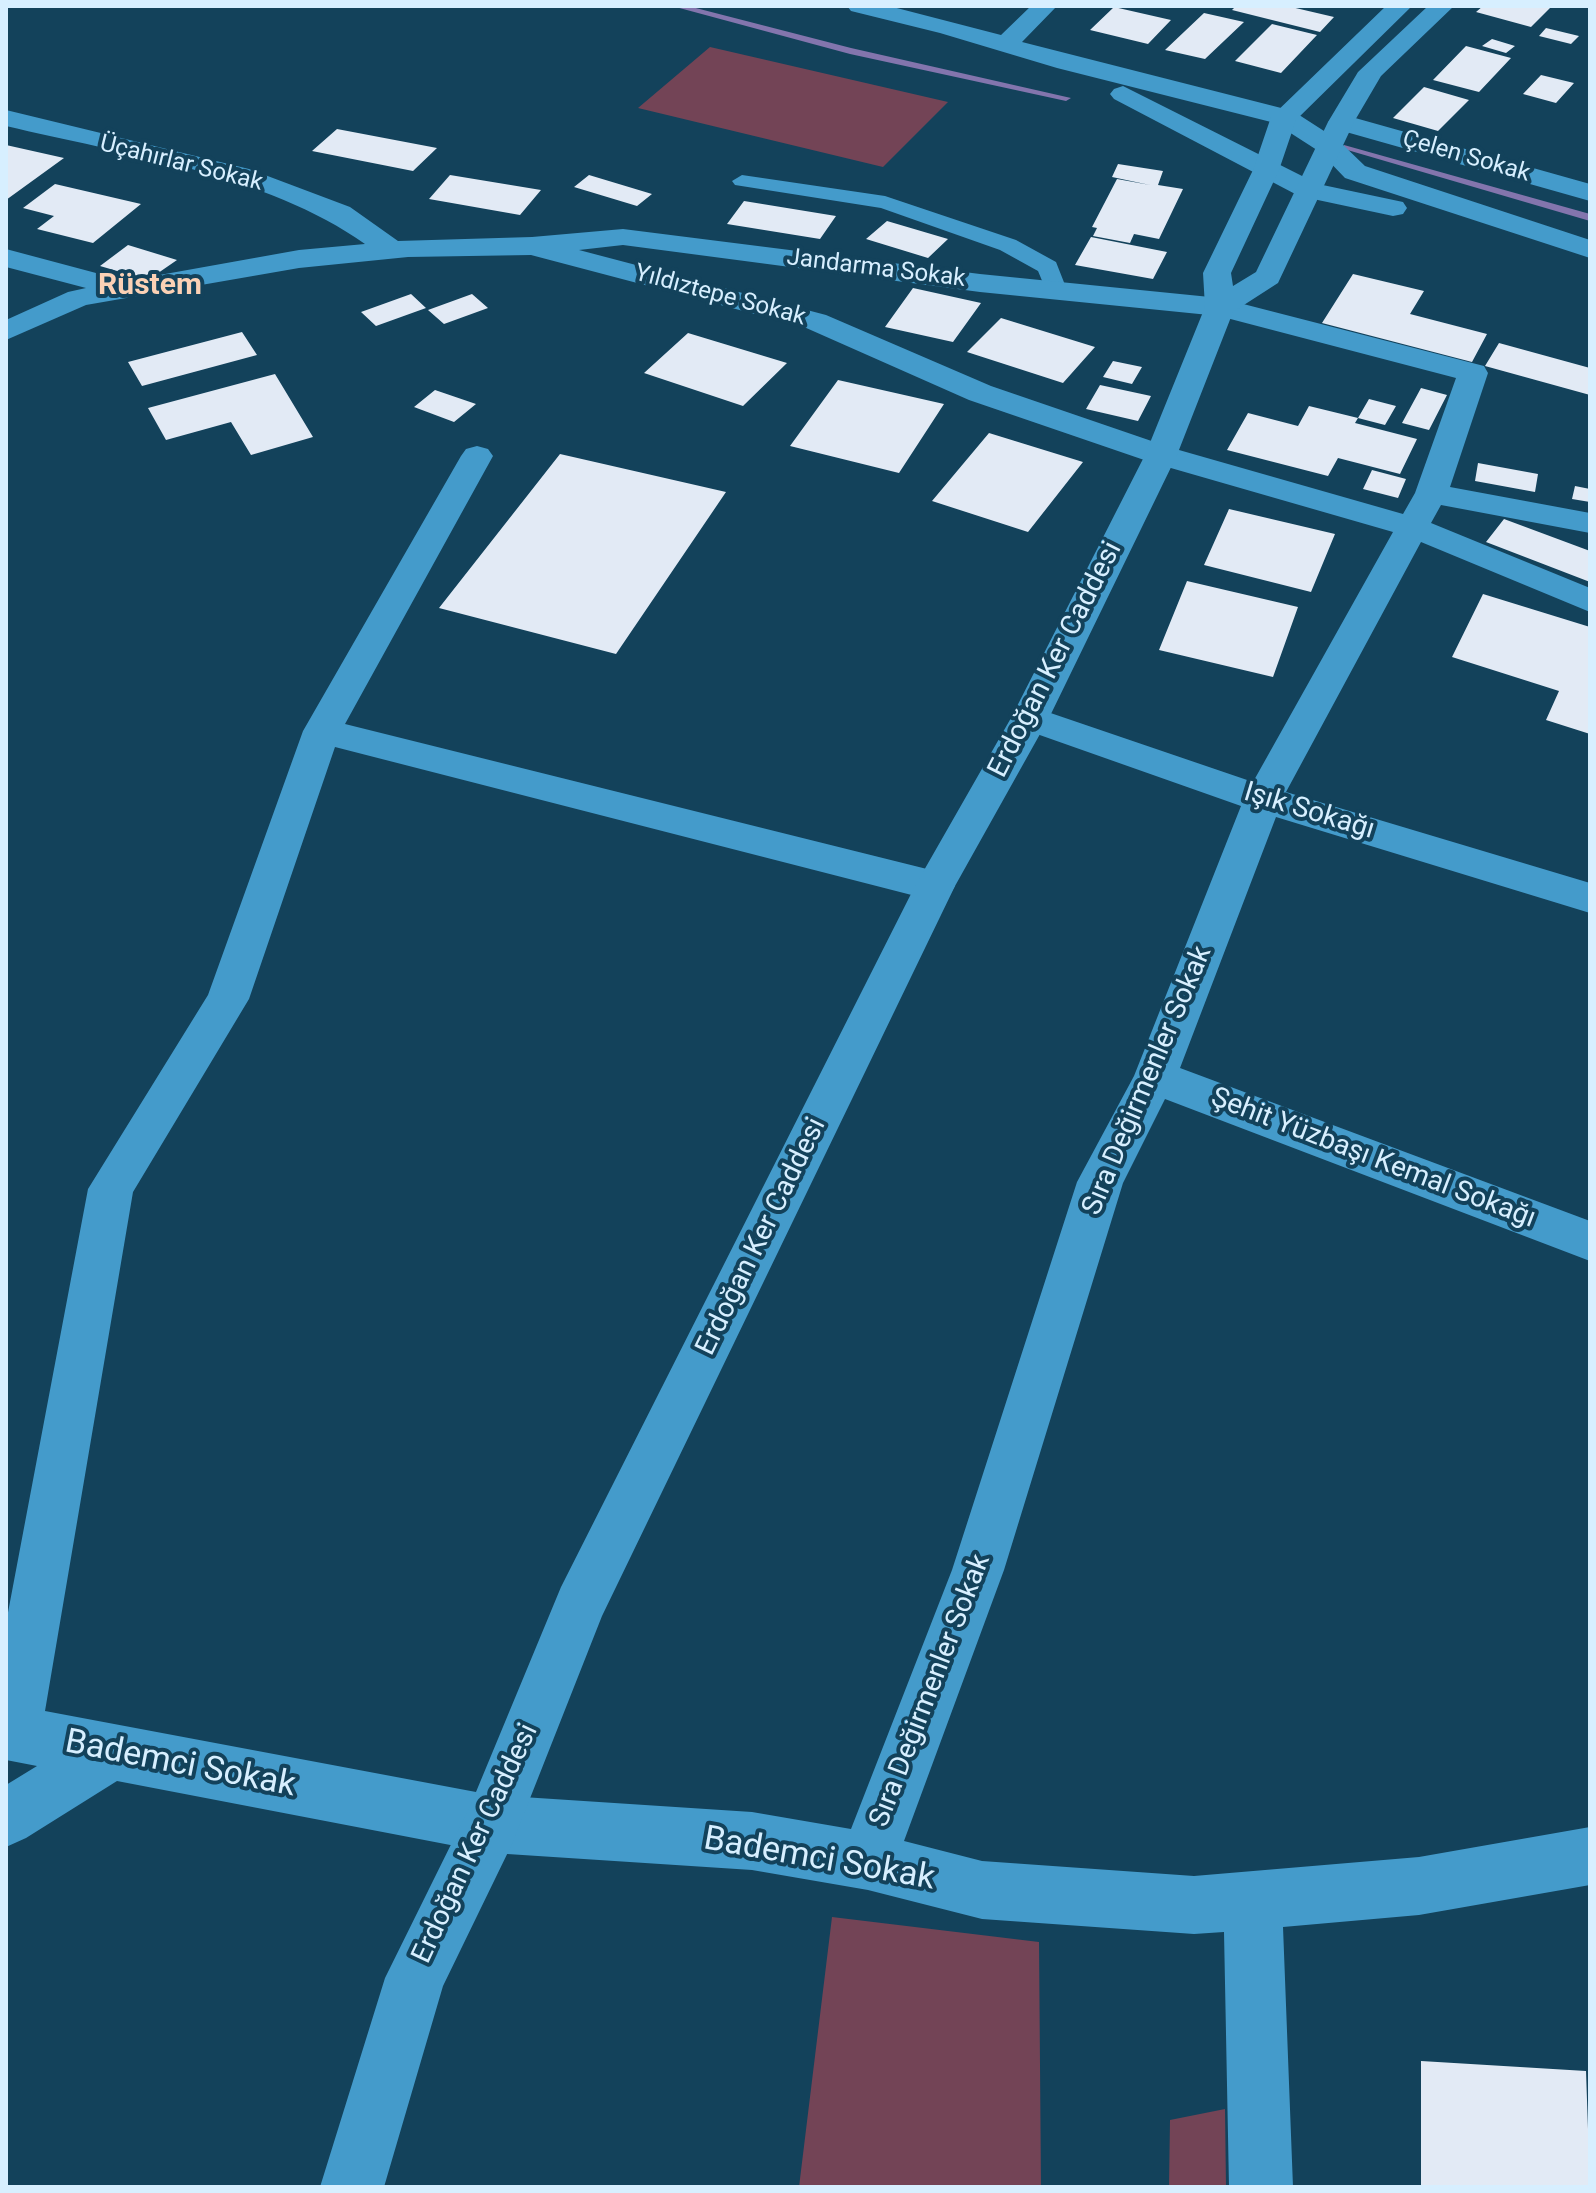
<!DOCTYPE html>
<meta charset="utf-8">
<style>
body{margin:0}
#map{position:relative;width:1596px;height:2193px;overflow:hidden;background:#13425b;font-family:Roboto,sans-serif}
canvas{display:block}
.frame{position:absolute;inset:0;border:8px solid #d7efff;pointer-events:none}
</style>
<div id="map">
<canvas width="1596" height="2193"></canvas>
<div class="frame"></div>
</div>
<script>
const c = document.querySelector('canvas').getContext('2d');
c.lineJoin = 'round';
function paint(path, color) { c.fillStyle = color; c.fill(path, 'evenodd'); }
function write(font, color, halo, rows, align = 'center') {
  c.font = font + ' Roboto,sans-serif'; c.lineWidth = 8; c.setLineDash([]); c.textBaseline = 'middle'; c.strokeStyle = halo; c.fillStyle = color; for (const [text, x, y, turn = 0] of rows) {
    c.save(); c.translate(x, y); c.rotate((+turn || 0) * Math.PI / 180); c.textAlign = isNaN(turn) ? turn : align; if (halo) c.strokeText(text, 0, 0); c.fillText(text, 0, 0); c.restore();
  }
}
paint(new Path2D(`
 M710,47l238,55 -65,65 -245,-59z
 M832,1917l207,25 2,245h-242z
 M1225,2109l1,78h-57l1,-67z`), '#734456');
paint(new Path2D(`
 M672,6h16l163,42 220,50 -5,3 -216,-47z
 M1344,145l246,69v7l-246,-72z`), '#8375ad');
paint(new Path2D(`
 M1236,6h51l47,11 -14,15 -88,-22z
 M1483,6h69l-21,21 -55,-15z
 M1114,7l57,13 -23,24 -58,-14z
 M1204,13l40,9 -39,37 -40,-9z
 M1272,24l45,11 -36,38 -46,-12z
 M1546,28l33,8 -8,8 -32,-8z
 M1492,39l23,7 -9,7 -24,-7z
 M1466,46l45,12 -32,34 -46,-12z
 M1541,75l33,8 -18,20 -33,-9z
 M1424,87l45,13 -31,31 -45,-13z
 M337,129l100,19 -24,23 -101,-20z
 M6,145l58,13 -58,42z
 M1118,164l45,7 -5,14 25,4 -24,50 -25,-5 -4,9 -37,-7 4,-8 -5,-1 25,-48 33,6 -38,-8z
 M450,175l91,15 -21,25 -91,-16z
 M589,175l63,19 -15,12 -63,-19z
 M55,184l86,20 -48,39 -56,-14 17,-13 -31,-8z
 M744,201l92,15 -16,23 -93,-15z
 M887,221l61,18 -20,19 -62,-19z
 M1091,237l76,15 -14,27 -78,-14z
 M128,245l49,15 -29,20 -48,-14z
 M1353,274l71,17 -14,23 77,20 -15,28 -150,-39z
 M913,288l68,15 -28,39 -68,-15z
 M411,294l15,14 -50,18 -15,-14z
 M472,294l16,14 -44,16 -16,-14z
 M1001,318l94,29 -32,36 -96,-31z
 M242,332l15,23 -115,31 -14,-24z
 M688,333l99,30 -44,43 -99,-33z
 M1499,343l91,25v27l-105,-29z
 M1113,361l29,6 -10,17 -29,-7z
 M275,374l38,63 -62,18 -20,-33 -65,18 -18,-32z
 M838,380l106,24 -45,69 -109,-27z
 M1100,385l51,11 -13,25 -52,-12z
 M1421,388l26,7 -18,35 -27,-7z
 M435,390l41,14 -22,18 -40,-15z
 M1369,399l27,7 -11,19 -27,-7z
 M1309,406l49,12 -3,5 62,16 -17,35 -62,-16 -10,18 -101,-26 21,-37 50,13z
 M989,433l94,29 -55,70 -96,-31z
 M560,454l166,38 -110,162 -177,-46z
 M1478,463l60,11 -3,18 -60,-11z
 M1372,470l34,9 -8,19 -35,-9z
 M1575,486l15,3v13l-18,-3z
 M1229,509l106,25 -24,58 -107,-27z
 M1504,519l86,32v31l-104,-40z
 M1187,581l111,26 -25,70 -114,-27z
 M1483,594l107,33v107l-44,-14 13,-29 -107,-34z
 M1421,2061l165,10 4,116h-169z`), '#e2eaf5');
paint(new Path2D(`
 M742,175l143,21 131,44 40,22 11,28 -11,7 -8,-2 -10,-24 -38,-21 -119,-42 -146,-23 -3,-4z`), '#449bcb');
paint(new Path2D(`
 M847,6h42l112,29 30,-29h26l-35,36 271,69 45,29 27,26 225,74v18l-245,-80 -25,-26 -45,-29 -218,-55 -117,-35 -89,-22z
 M1123,86l195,98 85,18 4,6 -4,6 -10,2 -94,-20 -185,-97 -4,-5 4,-5z
 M6,110l243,59 101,38 48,34 134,-4 91,-8 357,45 240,24 264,68 4,7 -38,114 140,26v20l-149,-28 -10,18 159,65v24l-169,-70 -135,250 304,91v30l-314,-96 -96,251 410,153v40l-425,-162 -42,84 -119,387 -100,271 78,20 212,15 225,-19 171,-30v58l-171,30 -136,12 10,260h-64l-5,-255 -30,2 -212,-15 -114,-29 -116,-20 -260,-17 -375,-72 -91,57 -20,9v-62l31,-19 -31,-6v-137l82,-434 120,-194 95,-264 158,-275 5,-7 11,-3 11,3 5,7 -148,268 590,147 14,5 6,10 -6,10 -14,5 -600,-154 -86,252 -116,193 -88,519 447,84 260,17 99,17 101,-259 125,-388 57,-106 107,-270 -224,-79 -6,-9 6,-9 13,-3 223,76 140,-250 -243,-70 -181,-62 -165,-73 -273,-72 -123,2 -109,11 -213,37 -80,35v-20l62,-28 18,-4 -80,-21v-18l120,32 173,-31 66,-6c-98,-70 -242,-90 -359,-118zM623,245l357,47 239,24 237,62 -41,115 -12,21 -231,-66 -181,-62 -165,-71 -247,-65z
 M1341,114l249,70v17l-258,-73 -4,-6z`), '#449bcb');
paint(new Path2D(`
 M1386,6h26l-116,114 -17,50 -48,103 2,13 23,-14 72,-150 30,-50 70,-66h26l-73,70 -27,46 -76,161 -45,29 -56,143 -128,263 -94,168 -353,730 -90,228 -69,142 -59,201h-64l65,-209 86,-174 90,-217 354,-701 96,-168 134,-263 60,-148 -2,-34 50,-103 18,-53z`), '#449bcb');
write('24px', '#d7efff', '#13425b', [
 ["Çelen Sokak",1466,157,16],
 ["Üçahırlar Sokak",181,164,14],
 ["Jandarma Sokak",876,269,7],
 ["Yıldıztepe Sokak",720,296,15]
]);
write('28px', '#d7efff', '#13425b', [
 ["Erdoğan Ker Caddesi",1056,660,-63],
 ["Işık Sokağı",1309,812,17],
 ["Sıra Değirmenler Sokak",1148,1081,-67],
 ["Şehit Yüzbaşı Kemal Sokağı",1373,1159,21],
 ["Erdoğan Ker Caddesi",762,1237,-64],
 ["Sıra Değirmenler Sokak",931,1691,-69],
 ["Erdoğan Ker Caddesi",476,1844,-65]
]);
write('bold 30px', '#fbd1b5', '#13425b', [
 ["Rüstem",150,286]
]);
write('34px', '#d7efff', '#13425b', [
 ["Bademci Sokak",180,1765,11],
 ["Bademci Sokak",819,1860,10]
]);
</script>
